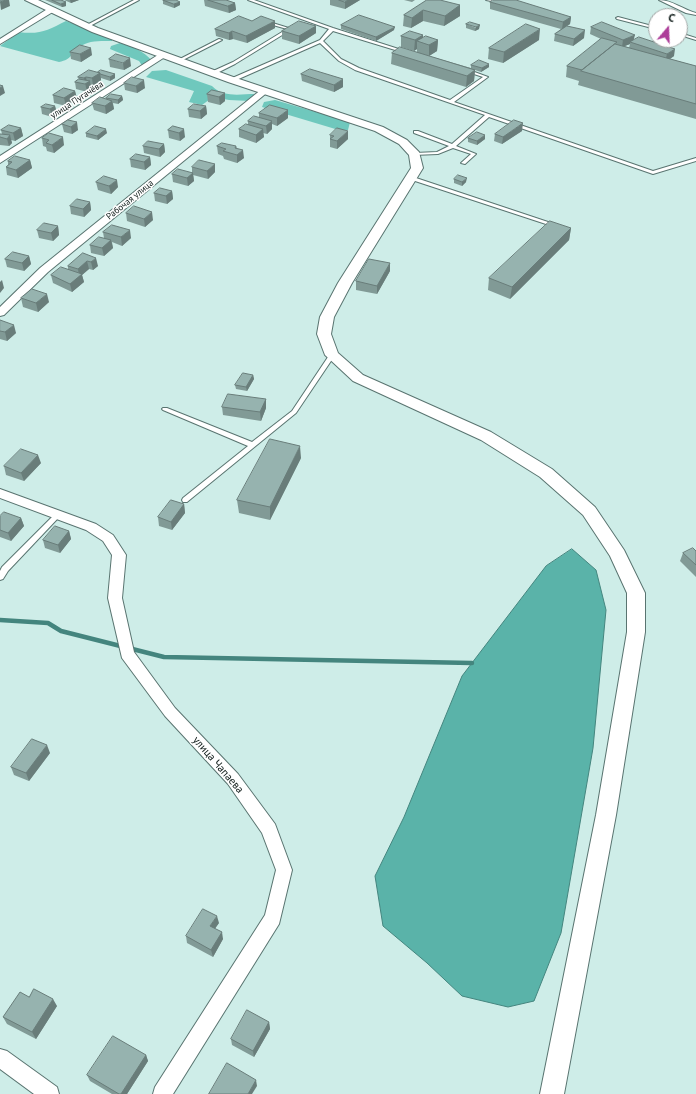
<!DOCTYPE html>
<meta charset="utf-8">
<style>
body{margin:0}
#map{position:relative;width:696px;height:1094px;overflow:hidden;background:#ceede8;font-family:"PT Sans",sans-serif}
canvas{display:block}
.north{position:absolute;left:648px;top:8px;width:40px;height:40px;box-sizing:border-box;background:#fff;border:1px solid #9fa4a3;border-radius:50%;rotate:19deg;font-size:11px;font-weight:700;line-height:16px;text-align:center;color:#0f1b19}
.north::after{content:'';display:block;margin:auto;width:14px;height:18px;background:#ad3d99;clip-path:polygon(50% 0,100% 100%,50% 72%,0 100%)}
</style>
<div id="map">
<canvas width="696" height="1094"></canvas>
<div class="north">С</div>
</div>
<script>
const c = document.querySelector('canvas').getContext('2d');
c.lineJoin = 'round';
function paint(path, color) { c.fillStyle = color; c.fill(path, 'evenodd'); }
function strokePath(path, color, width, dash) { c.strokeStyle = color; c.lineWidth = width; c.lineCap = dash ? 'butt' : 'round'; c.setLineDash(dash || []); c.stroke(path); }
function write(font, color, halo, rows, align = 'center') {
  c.font = font + ' "PT Sans",sans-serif'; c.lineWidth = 3; c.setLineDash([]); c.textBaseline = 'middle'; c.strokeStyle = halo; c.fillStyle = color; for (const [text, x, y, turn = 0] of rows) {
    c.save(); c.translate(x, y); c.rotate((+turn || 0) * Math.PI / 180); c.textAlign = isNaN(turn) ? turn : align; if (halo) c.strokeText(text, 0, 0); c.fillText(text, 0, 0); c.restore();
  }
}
paint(new Path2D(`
 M66,21l34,13 12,3v4c-12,0 -24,-1 -34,7 -9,7 -5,11 -19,14l-59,-16 19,-14c21,3 29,-2 47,-11z
 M120,43c13,4 24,8 32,18l-9,6 -4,-6 -29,-12 1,-3z
 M166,70l46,16c12,12 28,8 43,8l-5,7 -21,-1 -16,-3 -11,8 -13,-3 5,-11 -48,-14 6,-6z
 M275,100l75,22 -2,8 -6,1 -80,-24 2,-5z`), '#6fc8bd');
const water = new Path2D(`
 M572,549l24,21 10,40 -13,138 -32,185 -27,68 -26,6 -46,-11 -35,-33 -44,-37 -8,-50 29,-59 58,-141 84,-110z`);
paint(water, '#5ab3a9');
strokePath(water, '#44857e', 1);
strokePath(new Path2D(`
 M0,620l48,3 13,8 103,26 308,6`), '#44857e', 4.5);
const service = new Path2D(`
 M134,0h5l-51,27 -3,-1z
 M248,0h6l79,28 75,24 -3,1 -72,-22 -10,10 18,18 18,9 91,32 33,-23 -18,-6 4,-1 19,7 -34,25 199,69 43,-13v3l-43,13 -164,-57 -33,29 20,8 -11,10 -4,-1 10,-9 -18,-6 -15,6 -25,1v-2h2l22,-1 12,-6 -35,-13v-2h4l34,13 33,-29 -130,-45 -16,-9 -19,-18 -86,38h-4v-2l90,-39 9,-11z
 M486,0h10l8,2 -2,1z
 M659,0c13,0 25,10 37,13v2l-10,-2z
 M618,17l38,10v2l-39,-10 -1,-1z
 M266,21l26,8 -57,35 -20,10h-4v-2l22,-10 54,-33 -21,-6z
 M680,33l16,5v2l-16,-5z
 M219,39l3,1 -43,22 -3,-1z
 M409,177h4l141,47 -3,2 -2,-1 -140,-46z
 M332,353l3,2 -39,58 -109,89h-4l-1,-2 1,-2 65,-52 -85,-36 -1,-1 1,-1h4l85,34 40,-31 38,-57z
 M56,513h2l3,2 -53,56 -5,8 -3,1v-9l2,-4z`);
const minor = new Path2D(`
 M49,8h6l1,2 -56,34v-5z
 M161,53h3l4,2 -168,108v-7z
 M262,89h6l1,2 -221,181 -44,43 -4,1v-9l40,-39z
 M0,489l96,35 17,11 13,20 -4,43 12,54 41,56 63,66 37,50 17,46 -13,54 -106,170h-20l2,-7 110,-172 11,-45 -14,-37 -34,-49 -63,-68 -43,-58 -14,-60 4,-43 -9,-14 -17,-11 -86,-32z
 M0,1049l7,2 50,36 2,7h-25l-34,-25z`);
const tertiary = new Path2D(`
 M25,0h13l60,28 138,50 147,49 24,13 12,12 4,16 -71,115 -18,34 -3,17 7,19 25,22 128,57 61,37 43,38 29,43 21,43v39l-29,183 -52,279h-24l56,-279 31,-183v-39l-17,-37 -27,-41 -43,-38 -59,-37 -128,-59 -28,-26 -8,-21 3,-17 18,-34 73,-115 -2,-13 -10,-11 -24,-13 -147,-49 -136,-50z`);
strokePath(service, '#597470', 2);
strokePath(minor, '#597470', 2);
strokePath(tertiary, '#597470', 2);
paint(service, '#fff');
paint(minor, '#fff');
paint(tertiary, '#fff');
paint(new Path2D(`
 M45,0h16l5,2v4l-4,1z
 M64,0h15l-8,3z
 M163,0l17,2v3l-6,3 -11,-4z
 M204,0h22l9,3 1,7 -7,3 -24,-7z
 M330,0h30l-15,9 -15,-4z
 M404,0h11l-3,2z
 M427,0l33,5v11l-16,10 -21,-5 -12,7 -8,-2 1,-11z
 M490,2l81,15 -1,7 -3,2 17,12 -11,8 -19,-5 1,-7 6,-5 -71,-20z
 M466,24l13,5 -4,2 -9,-3z
 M341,25l53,5 -18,11 -35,-12z
 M316,26v7l-17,11 -17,-5v-8z
 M591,27l43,13 40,16 -4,3 26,7v53l-118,-34 1,-4 -13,-4 1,-11 34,-27 -11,-5zM630,44l-1,4 -4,-2z
 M275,28l-28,15 -14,-4 -4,1 -13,-4 -1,-7z
 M423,35v3l15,2 -1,11 -8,5 42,12v-3l18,2 -8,5 -6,-2 -1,11 -8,6 -75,-23 1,-11 25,-1v-3l-3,2 -13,-4v-11z
 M539,40l-36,23 -15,-4 1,-11z
 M70,52l22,3 -11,7 -10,-3z
 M109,59l22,7 -7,4 -14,-3z
 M98,72l17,2v4l-5,3 -9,-3v2l-8,6 -3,-1 1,4 -4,3 -11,-3 -1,-7 4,-3 -1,-2z
 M301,74l42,13 -9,5 -32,-11z
 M124,83l21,5 -8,5 -12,-3z
 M212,90l13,11 -5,4 -12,-3 -1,-8z
 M75,91l2,8 -11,7 -12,-3 -1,-8z
 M122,96l1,4 -5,4 -5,-1 1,6 -8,5 -12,-4 -2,-7 14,-4v-1z
 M55,106l2,8 -5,3 -10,-3 -1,-7z
 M206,106l1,8 -6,5 -12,-2 -1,-8z
 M259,113l29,5 -11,8 -5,-2v5l-5,5 -4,-1 1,4 -8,6 -17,-6v-8l9,-4v-4l11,-3z
 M68,120l10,10 -6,4 -8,-2 -2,-8z
 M173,126l12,11 -5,4 -11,-3 -1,-8z
 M21,128l2,8 -8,5 -4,-1 1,3 -3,3 -9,-1v-11h2l-1,-4z
 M522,131l-20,13 -8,-3 1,-7z
 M86,133h21l-9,7 -12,-3z
 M330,135l18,4 -11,10 -7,-2z
 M42,138l22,7 -10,8 -7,-2 -1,-4 -3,-1z
 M468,138l17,1 -8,6 -9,-3z
 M164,144l1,8 -5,5 -16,-4 -1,-7z
 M217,146h19l1,2 7,10 -7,5 -13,-4 -1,-3 -5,-2z
 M150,157l1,8 -6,5 -14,-3 -1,-8z
 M30,160l2,8 -14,10 -11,-3 -1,-8 2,-2v-4z
 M192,167l23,5 -7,7 -15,-4 1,6 -6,5 -15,-4 -1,-8 20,-1z
 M454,179l12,3 -4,4 -8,-3z
 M96,182l22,5 -7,7 -13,-4z
 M172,191l1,8 -6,5 -12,-3 -1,-8z
 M90,202l1,8 -7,7 -13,-3 -1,-8z
 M126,213l27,7 -8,7 -18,-6z
 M58,226l1,9 -6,6 -14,-3 -2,-8z
 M571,228l-2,12 -59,59 -22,-9 1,-12z
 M103,232l28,6 -9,8 -10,-4 1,6 -9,8 -13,-3 -1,-8 14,-7z
 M83,253l15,13 -5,4 -4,-1 -7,6 2,7 -12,10 -19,-9 -2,-8 17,-6v-3z
 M29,256l2,8 -7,7 -17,-4 -2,-8z
 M390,271l-13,23 -21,-4v-9z
 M21,298l28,4 -11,10 -15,-5z
 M0,320l16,13 -9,8 -7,-2z
 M253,375l1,4 -7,12 -11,-2 -1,-4z
 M266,399v9l-5,13 -38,-6 -1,-8z
 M301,458l-31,62 -31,-7 -2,-13z
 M41,463l-17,18 -18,-6 -2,-9z
 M184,504l1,9 -13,17 -13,-4 -1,-9z
 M0,516l21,2 3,8 -13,15 -11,-4z
 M69,531l2,8 -11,14 -15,-5 -2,-8z
 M696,551v26l-16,-16 3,-8z
 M50,753l-21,28 -15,-6 -3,-8z
 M219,923l-4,5 8,11 -10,18 -26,-14 -1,-7z
 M29,997l28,9 -21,33 -29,-15 -4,-7z
 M269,1022l1,7 -16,28 -22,-12 -1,-6z
 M146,1055l2,6 -21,33h-15l-22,-13 -3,-6z`), '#819a96');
paint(new Path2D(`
 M6,0h3l1,6 -9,4 -1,-8z
 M70,0h9l-8,3z
 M348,0h12l-15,9v-7z
 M66,2v4l-4,1 -1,-3z
 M180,2v3l-6,3v-4z
 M235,3l1,7 -7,3 -1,-7z
 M460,5v11l-16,10 1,-10z
 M423,10v11l-12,7 1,-10z
 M571,17l-1,7 -8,5 1,-7z
 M275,21v7l-28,15 -1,-7z
 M480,25l-1,4 -4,2 1,-4z
 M316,26v7l-17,11v-8z
 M395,27l-1,3 -18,11v-4z
 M540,29l-1,11 -36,23 1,-11z
 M585,30l-1,8 -11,8 1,-7z
 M232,31l1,8 -4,1v-7z
 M423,35v8l-6,-2v8l-3,2 1,-11z
 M635,35l-2,7h-3v2l-8,3 1,-7z
 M438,40l-1,11 -8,5v-11z
 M91,48l1,7 -11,7 -1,-8z
 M675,49l-1,7 -9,6 2,-8z
 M130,58l1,8 -7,4 -1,-7z
 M489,64v3l-8,5 1,-4z
 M475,70l-1,11 -8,6 1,-11z
 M100,73l1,7 -8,6 -1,-8z
 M115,74v4l-5,3v-4z
 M86,77l1,6 3,-2 1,8 -4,3 -3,-14z
 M343,79v8l-9,5v-7z
 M144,80l1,8 -8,5 -1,-7z
 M3,86l2,7 -5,3v-8z
 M75,91l2,8 -11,7 -2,-8z
 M225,93v8l-5,4 -1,-8z
 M122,96l1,4 -5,4v-4z
 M112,101l2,8 -8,5 -1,-8z
 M55,106l2,8 -5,3 -2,-8z
 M206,106l1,8 -6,5 -1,-8z
 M288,110v8l-11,8v-8z
 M272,121v8l-5,5 -1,-8z
 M77,122l1,8 -6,4 -1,-7z
 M523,123l-1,8 -20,13 1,-7z
 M21,128l2,8 -8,5 -2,-8z
 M106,129l1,4 -9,7 -1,-4z
 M184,129l1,8 -5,4 -1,-8z
 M263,129l1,8 -8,6v-8z
 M348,131v8l-11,10v-8z
 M10,135l2,8 -3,3 -2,-7z
 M485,135v4l-8,6v-4z
 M63,137l1,8 -10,8 -2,-8z
 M164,144l1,8 -5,5 -1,-8z
 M243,150l1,8 -7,5v-8z
 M150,157l1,8 -6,5 -1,-8z
 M30,160l2,8 -14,10 -2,-8z
 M215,164v8l-7,7 -1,-8z
 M193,173l1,8 -6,5 -1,-8z
 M467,178l-1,4 -4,4v-4z
 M117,180l1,7 -7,7 -2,-8z
 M172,191l1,8 -6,5 -1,-8z
 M90,202l1,8 -7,7 -1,-8z
 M152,212l1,8 -8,7 -1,-8z
 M58,226l1,9 -6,6 -2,-8z
 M571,228l-2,12 -59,59 2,-12z
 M130,230l1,8 -9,8 -1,-9z
 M111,240l2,8 -9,8 -2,-8z
 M29,256l2,8 -7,7 -2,-8z
 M96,258l2,8 -5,4 -2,-8z
 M87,261l2,8 -7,6 2,7 -12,10 -2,-8 9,-8 -1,-7z
 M390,263v8l-13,23v-8z
 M2,280l2,8 -4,5v-11z
 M47,294l2,8 -11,10 -2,-9z
 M14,325l2,8 -9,8 -2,-9z
 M253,375l1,4 -7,12 -1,-4z
 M266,399v9l-5,13 -1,-9z
 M300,446l1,12 -31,62v-13z
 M38,455l3,8 -17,18 -3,-8z
 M184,504l1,9 -13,17 -1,-8z
 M21,518l3,8 -13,15 -3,-8z
 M69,531l2,8 -11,14 -2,-8z
 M47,745l3,8 -21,28 -3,-8z
 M217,916l2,7 -7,10 -2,-7z
 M222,932l1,7 -10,18 -2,-7z
 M53,999l4,7 -21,33 -4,-7z
 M269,1022l1,7 -16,28 -1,-6z
 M146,1055l2,6 -21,33h-6z
 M256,1080l1,6 -5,8h-4z`), '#697d7a');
const building = new Path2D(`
 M0,0h6l-6,2z
 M52,0h9l5,2 -5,2z
 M163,0h13l4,2 -6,2z
 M208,0h18l9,3 -7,3z
 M339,0h9l-3,2z
 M427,0h13l20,5 -15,11 -22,-6 -11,8 -8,-3z
 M493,0h23l55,17 -8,5 -73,-20z
 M359,15l36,12 -19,10 -35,-12z
 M239,16l13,5 9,-5 14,5 -29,15 -14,-5 -3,2 -14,-4z
 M299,21l17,5 -17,10 -17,-5z
 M470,22l10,3 -4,2 -10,-3z
 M602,22l33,13 -12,5 -32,-13z
 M526,24l14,5 -36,23 -15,-4z
 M567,26l18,4 -11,9 -19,-5z
 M410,31l13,4 -8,5 -14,-4z
 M426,36l12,4 -9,5 -12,-4z
 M639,37l36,12 -8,5 -37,-12z
 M602,38l15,4 -35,28 -15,-4z
 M615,44l81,22v38l-115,-33z
 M80,45l11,3 -11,6 -10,-2z
 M400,47l75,23 -8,6 -75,-23z
 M116,54l14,4 -7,5 -14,-4z
 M479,60l10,4 -7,4 -11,-3z
 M310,69l33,10 -9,6 -33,-11z
 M89,70l11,3 -8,5 -6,-1 -2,1 -6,-1z
 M101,70l14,4 -5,3 -10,-3v-1l-2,-1z
 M132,77l12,3 -8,6 -12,-3z
 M79,79l11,2 -5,3 -10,-2z
 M0,85l3,1 -3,2z
 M64,88l11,3 -11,7 -11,-3z
 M212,90l13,3 -6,4 -12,-3z
 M111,94l11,2 -4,4 -12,-2z
 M100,97l12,4 -7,5 -13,-3z
 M46,104l9,2 -5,3 -9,-2z
 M194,104l12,2 -6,5 -12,-2z
 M270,105l18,5 -11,8 -18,-5z
 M254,116l18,5 -6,5 -18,-5z
 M68,120l9,2 -6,5 -9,-3z
 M514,120l9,3 -20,14 -8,-3z
 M246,124l17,5 -7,6 -17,-6z
 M9,125l12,3 -8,5 -12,-3z
 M95,126l11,3 -9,7 -11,-3z
 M173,126l11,3 -5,4 -11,-3z
 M337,128l11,3 -11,10 -7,-2 4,-3 -4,-1z
 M477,132l8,3 -8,6 -9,-3z
 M49,133l14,4 -11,8 -6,-2 3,-3 -7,-2z
 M0,134h1l9,1 -3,4 -7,-2z
 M148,141l16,3 -5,5 -16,-3z
 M222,143l14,3 -1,2 8,2 -6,5 -14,-4 3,-2 -9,-3z
 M136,154l14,3 -6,5 -14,-3z
 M15,156l15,4 -14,10 -10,-3 6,-5 -4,-1z
 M199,160l16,4 -8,7 -15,-4z
 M178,169l15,4 -6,5 -15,-4z
 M458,175l9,3 -5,4 -8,-3z
 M104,176l13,4 -8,6 -13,-4z
 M160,188l12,3 -6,5 -12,-3z
 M77,199l13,3 -7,7 -13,-3z
 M134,206l18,6 -8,7 -18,-6z
 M550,221l21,7 -59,59 -23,-9z
 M44,223l14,3 -7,7 -14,-3z
 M112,225l18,5 -9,7 -18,-5z
 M99,237l12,3 -9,8 -12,-3z
 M13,252l16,4 -7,7 -17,-4z
 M83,253l13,5 -5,4 -4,-1 -9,8 -10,-3z
 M369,259l21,4 -13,23 -21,-5z
 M61,267l21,7 -12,10 -19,-9z
 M32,289l15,5 -11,9 -15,-5z
 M0,320l14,5 -9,7 -5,-1z
 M243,373l10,2 -7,12 -11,-2z
 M228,394l38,5 -6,13 -38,-5z
 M270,439l30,7 -30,61 -33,-7z
 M21,449l17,6 -17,18 -17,-7z
 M171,500l13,4 -13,18 -13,-5z
 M4,512l17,6 -13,15 -8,-3v-14z
 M55,526l14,5 -11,14 -15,-5z
 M693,548l3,3v14l-13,-12z
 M32,739l15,6 -21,28 -15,-6z
 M203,909l14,7 -7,10 12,6 -11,18 -25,-14z
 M34,989l19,10 -21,33 -29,-15 17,-25 9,5z
 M247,1010l22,12 -16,29 -22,-12z
 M113,1036l33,19 -25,39h-2l-32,-19z
 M227,1063l29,17 -8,14h-39z`);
paint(building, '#96b3af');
strokePath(building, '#697d7a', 1);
write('9px', '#0f1b19', '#fff', [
 ["улица Пугачёва",77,100,-33],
 ["Рабочая улица",130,200,-39]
]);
write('11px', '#0f1b19', '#fff', [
 ["улица Чапаева",218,765,49]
]);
</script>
